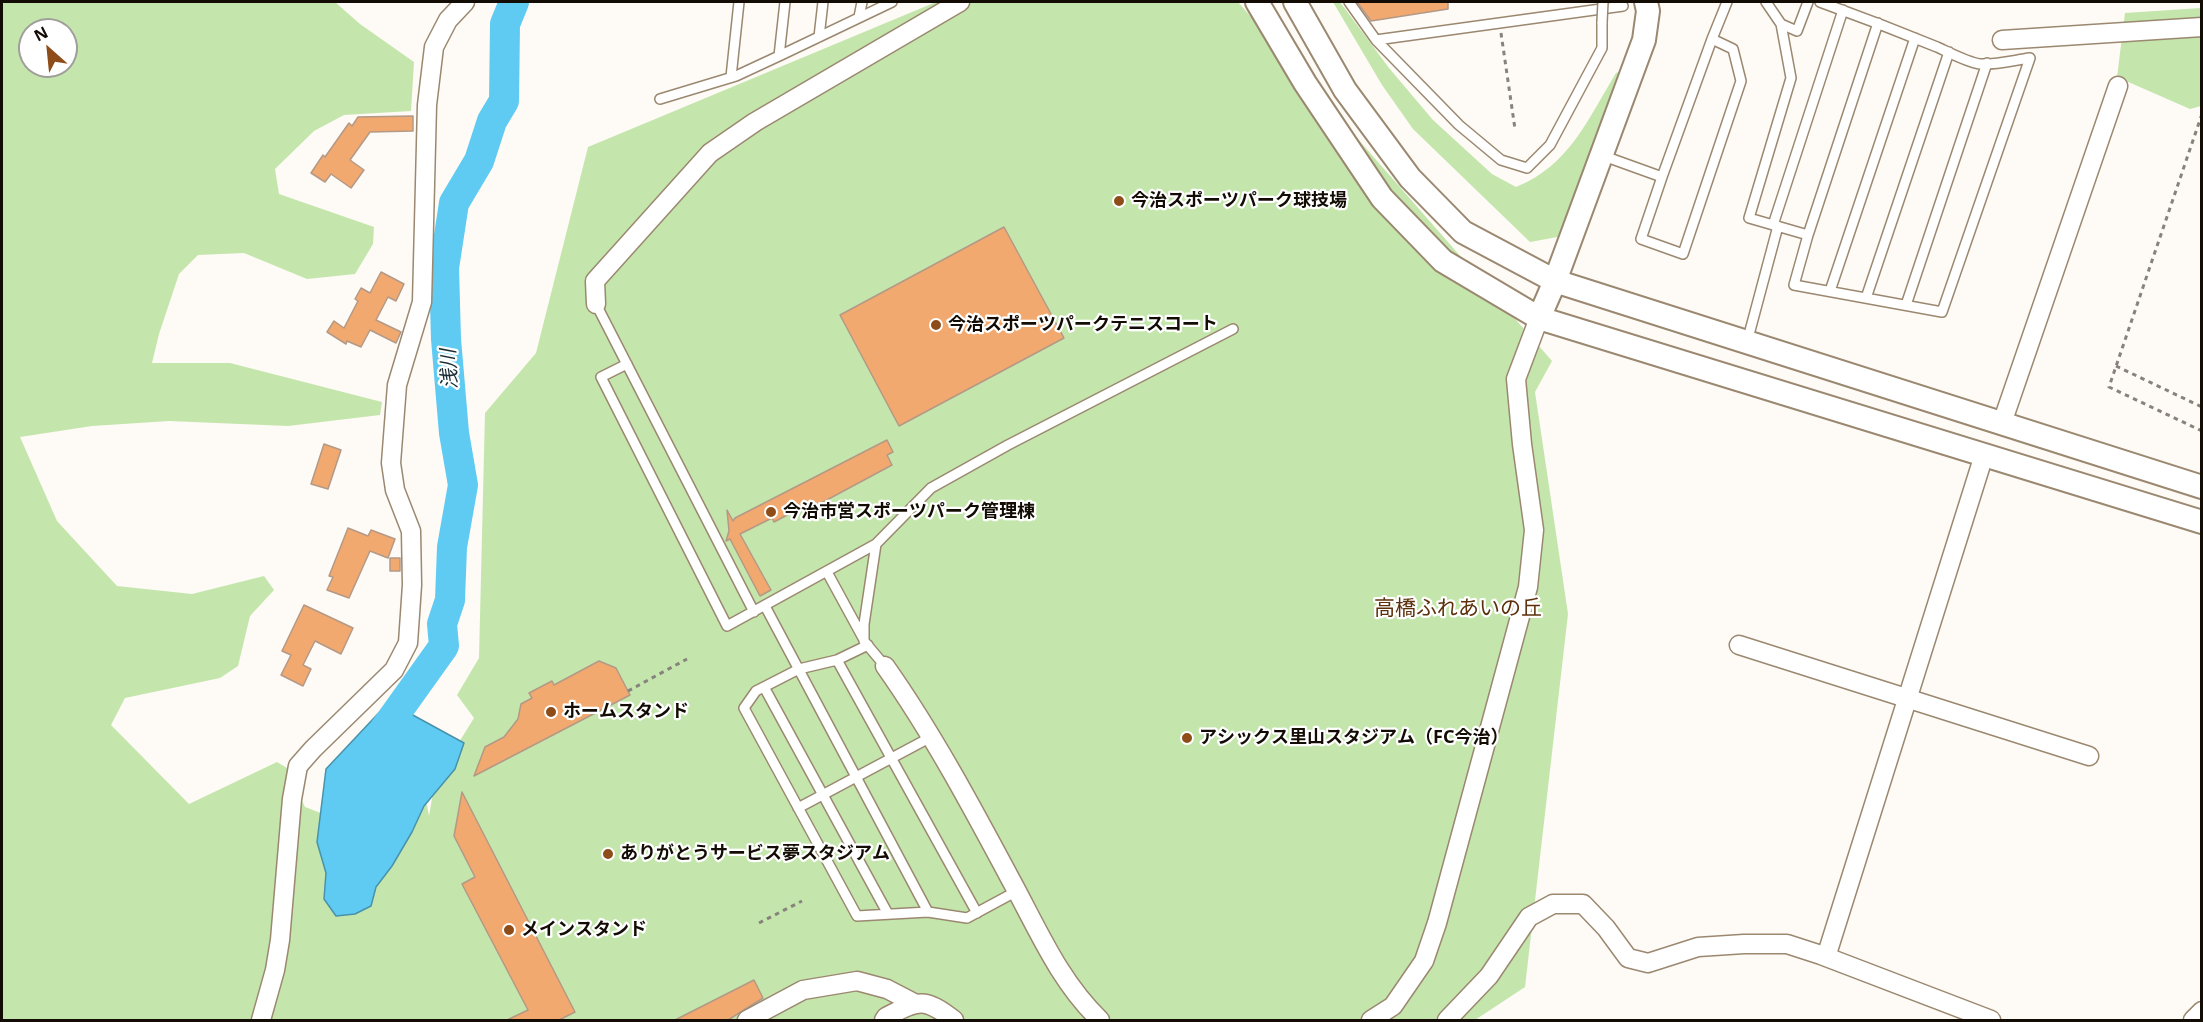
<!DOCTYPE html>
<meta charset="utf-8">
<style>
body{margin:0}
#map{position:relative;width:2203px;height:1022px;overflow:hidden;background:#fefaf5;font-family:"Noto Sans",sans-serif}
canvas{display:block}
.frame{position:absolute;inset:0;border:3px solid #120c04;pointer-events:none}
.north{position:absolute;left:18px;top:18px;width:60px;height:60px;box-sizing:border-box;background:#fff;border:2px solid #a09e9b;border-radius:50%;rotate:333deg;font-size:16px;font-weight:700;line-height:24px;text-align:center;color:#120c04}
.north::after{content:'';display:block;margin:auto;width:21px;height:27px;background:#8e4d18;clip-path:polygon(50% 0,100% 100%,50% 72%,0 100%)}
</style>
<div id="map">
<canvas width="2203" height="1022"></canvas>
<div class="frame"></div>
<div class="north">N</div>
</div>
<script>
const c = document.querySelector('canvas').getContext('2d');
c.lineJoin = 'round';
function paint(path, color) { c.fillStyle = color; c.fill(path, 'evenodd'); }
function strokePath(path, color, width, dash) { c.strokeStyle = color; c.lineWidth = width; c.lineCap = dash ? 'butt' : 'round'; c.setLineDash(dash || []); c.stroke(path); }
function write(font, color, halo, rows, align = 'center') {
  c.font = font + ' "Noto Sans","Noto Sans JP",sans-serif'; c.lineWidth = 4.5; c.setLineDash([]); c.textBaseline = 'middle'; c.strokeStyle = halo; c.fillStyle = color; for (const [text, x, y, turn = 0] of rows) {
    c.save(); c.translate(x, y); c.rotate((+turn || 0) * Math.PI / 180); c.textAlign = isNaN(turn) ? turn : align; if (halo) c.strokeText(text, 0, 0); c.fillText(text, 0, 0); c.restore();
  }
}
paint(new Path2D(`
 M2,2h333l25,22 54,38 -3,49 -67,4 -30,16 -39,38 4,25 95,33 -1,17 -18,30 -48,5 -63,-26 -46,2 -19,19 -20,60 -7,29h78l152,39 -2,13 -92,11 -119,-5 -77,5 -72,11 37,84 60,65 75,8 72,-18 10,14 -24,26 -12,50 -18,12 -95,20 -14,27 78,79 88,-42 10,6 18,39 29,11 84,-60 11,58 6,-35 39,-63 -17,-23 22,-37 6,-245 51,-60 52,-206 348,-145h302l314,359 -17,31 33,222 -43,373 -50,33h-1473zM30,30h36v36h-36z
 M1333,2h7l49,66 44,52 59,54 24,13c53,-21 72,-68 100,-114l13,-5 -66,168 -33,6 -117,-113 -31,-44z
 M2201,8v98l-11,3 -73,-32 8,-64z`), '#c4e6ac');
const water = new Path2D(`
 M389,702l75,41 -9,26 -31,37 -12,26 -20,34 -16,21 -5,19 -16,8 -19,2 -12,-17 2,-26 -9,-31 9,-73z`);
paint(water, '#5fcbf2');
strokePath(water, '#4892ab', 1.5);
strokePath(new Path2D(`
 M384,730l60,-84 -2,-22 8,-24 2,-53 11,-62 -9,-52 -8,-94 -2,-71 10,-65 25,-42 13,-40 12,-20 1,-77 9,-22`), '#5fcbf2', 30);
const building = new Path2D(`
 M1357,2h91v7l-77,12z
 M413,116v15l-43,1 -20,28 14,10 -13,18 -20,-14 -6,8 -14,-9 12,-18 2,2 24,-34 3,3 6,-9z
 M1004,227l60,111 -165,88 -59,-111z
 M381,272l23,12 -8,17 -8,-4 -12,23 25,12 -5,11 -26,-13 -9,17 -14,-6 -1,3 -19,-12 7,-11 10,7 14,-27 -3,-2 6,-11 9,5z
 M887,440l6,12 -6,3 5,10 -82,44 -2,-5 -34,18 -2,-4 -32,16 31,56 -11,6 -30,-57 -4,2 3,-10 -2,-21 6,11 2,-3z
 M324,444l17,6 -13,39 -17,-5z
 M348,528l20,8 3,-6 24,9 -7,19 -18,-7 -21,47 -22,-8 6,-13 -4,-1z
 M390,558h10v13h-10z
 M304,605l49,23 -12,26 -26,-13 -12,24 8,4 -8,17 -22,-11 10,-20 -9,-4z
 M599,661l17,7 14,27 -156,81 11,-29 19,-10 14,-18 3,-15 11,-6 -3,-5 23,-12 2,4z
 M462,792l113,220 -16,8h-52l21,-10 -66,-126 13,-7 -21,-41z
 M754,980l9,18 -35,22h-53z`);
paint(building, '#f1a96f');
strokePath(building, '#b39986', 1.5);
const service = new Path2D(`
 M785,2l-6,54 113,-54
 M1349,2l27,38 83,85 42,35 26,8 23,-23 52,-97v-26
 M1766,2l15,22 10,54 -42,140 59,17
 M1820,2c39,14 78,29 117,45 11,5 32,16 43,17 16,1 35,-4 50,-6l-88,254 -148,-27 14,-50 70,-212
 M859,17l3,-15
 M1781,24l16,7 11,-29
 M819,37l4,-35
 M1376,40l247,-34
 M731,77l8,-75
 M660,99l76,-23 43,-20
 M1601,155l61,22 50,-138 15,-37
 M1662,177l-21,62 42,15 58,-173 -8,-32 -21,-10
 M1773,225l70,-215
 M1830,291l85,-253
 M1866,298l83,-246
 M596,304l158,308
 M1906,305l81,-242
 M1747,342l31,-116
 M627,364l-26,13 126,249 149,-82 -12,80v17l21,25
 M876,544l55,-56 77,-43 225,-116
 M827,572l36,66
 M765,606l163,306 39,6 50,-27
 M868,645l-31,15 -38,9 -43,22 -12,17 113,208 71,-4
 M837,660l140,253
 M764,687l124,227
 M798,808l133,-71`);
const minor = new Path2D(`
 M2002,40l200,-13
 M596,304l-1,-23 115,-128 45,-31 205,-120
 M2002,423l116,-337
 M1739,645l350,111
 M885,666c48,68 88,143 127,216 26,48 48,100 88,138
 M1826,957l158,-502
 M261,1020l14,-50 5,-30 12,-141 6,-33 15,-17 81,-79 14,-27 4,-58 -1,-54 -16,-41 -4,-27 6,-78 25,-83 5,-197 7,-58 14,-27 17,-18
 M747,1020l56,-30 54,-9 30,8 27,14
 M884,1020l2,-3c33,-17 38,-20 68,3
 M1371,1020l22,-14 31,-45 13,-38 91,-336 6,-57 -12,-86 -6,-65 23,-61
 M1447,1020l42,-44 40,-59 24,-13h30l23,24 22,30 20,5 50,-16 46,-3h43l34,11 170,65
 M2193,1020l9,-9`);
const tertiary = new Path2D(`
 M1257,2l48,81 77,115 61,63 96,57 663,204
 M1295,2l50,88 65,88 53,54 92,49 647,206
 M1539,318l16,-37 89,-241 4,-29 -2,-9`);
strokePath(service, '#9b8870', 12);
strokePath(minor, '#9b8870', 21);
strokePath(tertiary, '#9b8870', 26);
strokePath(new Path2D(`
 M1501,33l14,96
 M2202,114l-93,273 93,44
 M2116,366l86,41
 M628,691l59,-32
 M759,923l43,-22`), '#87827b', 3, [4.5, 4.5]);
strokePath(service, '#fff', 9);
strokePath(minor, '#fff', 18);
strokePath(tertiary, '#fff', 22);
const serviceBridge = new Path2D(`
 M1602,22l1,-20`);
strokePath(serviceBridge, '#9b8870', 12, []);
strokePath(serviceBridge, '#fff', 9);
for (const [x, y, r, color] of [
 [1119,201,6,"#8e4d18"],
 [936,325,6,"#8e4d18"],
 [771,512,6,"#8e4d18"],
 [551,712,6,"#8e4d18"],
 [1187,738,6,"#8e4d18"],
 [608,854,6,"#8e4d18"],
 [509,930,6,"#8e4d18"]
]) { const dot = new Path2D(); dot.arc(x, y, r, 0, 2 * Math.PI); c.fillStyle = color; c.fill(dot); strokePath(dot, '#fff', 2); }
write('bold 18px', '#120c04', '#fff', [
 ["今治スポーツパーク球技場",1131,201],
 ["今治スポーツパークテニスコート",948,325],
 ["今治市営スポーツパーク管理棟",783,512],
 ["ホームスタンド",563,712],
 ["アシックス里山スタジアム（FC今治）",1199,738],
 ["ありがとうサービス夢スタジアム",620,854],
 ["メインスタンド",521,930]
], 'left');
write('italic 20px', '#1a2d35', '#fff', [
 ["浅川",450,369,-93]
]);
write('21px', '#5c300b', '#fff', [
 ["高橋ふれあいの丘",1458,609]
]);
</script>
